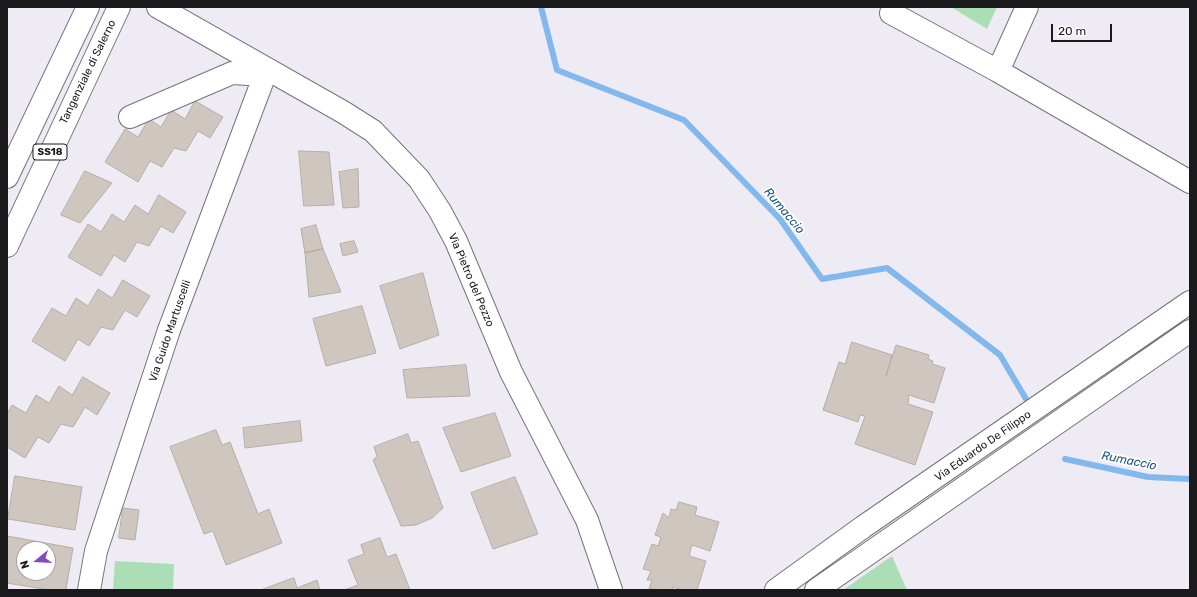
<!DOCTYPE html>
<style>
body{margin:0}
#map{position:relative;width:1197px;height:597px;overflow:hidden;background:#efebf4;font-family:Rubik,sans-serif}
canvas{display:block}
.frame{position:absolute;inset:0;border:8px solid #1a191c;pointer-events:none}
.north{position:absolute;left:16px;top:541px;width:40px;height:40px;box-sizing:border-box;background:#fff;border:1px solid #a3a3a4;border-radius:50%;rotate:252deg;font-size:11px;font-weight:700;line-height:16px;text-align:center;color:#1a191c}
.north::after{content:'';display:block;margin:auto;width:14px;height:18px;background:#8549bf;clip-path:polygon(50% 0,100% 100%,50% 72%,0 100%)}
.scale{position:absolute;left:1051px;top:24px;width:61px;height:18px;box-sizing:border-box;border:2px solid #1a191c;border-top:0;padding-left:5px;font-size:12px;line-height:14px;white-space:nowrap;color:#1a191c;-webkit-text-stroke:3px #fff;paint-order:stroke}
</style>
<div id="map">
<canvas width="1197" height="597"></canvas>
<div class="frame"></div>
<div class="north">N</div>
<div class="scale">20 m</div>
</div>
<script>
const c = document.querySelector('canvas').getContext('2d');
c.lineJoin = 'round';
function paint(path, color) { c.fillStyle = color; c.fill(path, 'evenodd'); }
function strokePath(path, color, width, dash) { c.strokeStyle = color; c.lineWidth = width; c.lineCap = dash ? 'butt' : 'round'; c.setLineDash(dash || []); c.stroke(path); }
function write(font, color, halo, rows, align = 'center') {
  c.font = font + ' Rubik,sans-serif'; c.lineWidth = 3.5; c.setLineDash([]); c.textBaseline = 'middle'; c.strokeStyle = halo; c.fillStyle = color; for (const [text, x, y, turn = 0] of rows) {
    c.save(); c.translate(x, y); c.rotate((+turn || 0) * Math.PI / 180); c.textAlign = isNaN(turn) ? turn : align; if (halo) c.strokeText(text, 0, 0); c.fillText(text, 0, 0); c.restore();
  }
}
paint(new Path2D(`
 M951,7h46l-10,22z
 M892,556l15,34h-64z
 M115,561l59,3 -1,26h-60z`), '#acdeb6');
strokePath(new Path2D(`
 M541,7l16,63 127,50 96,99 42,60 65,-11 113,87 26,44
 M1065,459l83,18 42,2`), '#83b8ec', 6);
const building = new Path2D(`
 M195,101l28,16 -13,21 -12,-7 -12,20 -12,-3 -12,19 -12,-6 -12,21 -33,-20 20,-33 13,8 11,-18 12,8 10,-17 14,9z
 M299,151l30,1 5,53 -30,1z
 M358,169l1,38 -16,1 -4,-36z
 M85,171l27,12 -32,40 -19,-8z
 M159,195l27,17 -13,21 -12,-7 -12,20 -12,-4 -12,20 -11,-7 -13,21 -33,-19 20,-33 13,8 11,-18 12,8 11,-17 13,9z
 M316,225l7,24 -18,4 -4,-24z
 M354,241l4,11 -15,4 -3,-12z
 M323,249l18,43 -32,5 -4,-44z
 M423,273l16,62 -39,14 -20,-63z
 M123,280l27,16 -13,21 -12,-7 -12,20 -12,-3 -12,19 -11,-7 -13,22 -33,-20 20,-33 14,8 10,-18 12,8 10,-17 14,9z
 M362,306l14,47 -50,13 -13,-47z
 M852,342l40,13 -6,21 10,-31 33,10 -1,4 5,2 -1,3 13,4 -11,35 -25,-8 -1,9 25,8 -18,53 -60,-21 10,-28 -5,-1 -2,7 -35,-12 16,-48 6,2z
 M466,365l4,31 -63,2 -4,-28z
 M83,377l27,16 -13,22 -12,-8 -12,20 -12,-3 -12,19 -11,-6 -13,21 -18,-11v-33l5,-9 14,8 10,-18 13,8 10,-17 13,9z
 M495,413l16,43 -50,16 -18,-44z
 M300,421l2,20 -57,7 -2,-20z
 M216,430l6,15 8,-3 28,72 11,-5 13,34 -56,22 -13,-34 -9,3 -34,-87z
 M408,434l3,9 7,-2 25,67 -11,10 -16,7 -15,1 -28,-66 4,-4 -3,-9z
 M15,476l67,11 -7,43 -67,-11z
 M515,477l23,57 -45,15 -22,-56z
 M679,502l18,5 -2,8 24,7 -9,29 -18,-6 -3,11 17,5 -9,29h-14l-10,-3 -1,3 -23,-1 3,-9h-5l4,-9 -8,-2 9,-25 6,2 3,-9 -6,-2 8,-22 6,5 2,-9 5,1z
 M123,508l16,2 -4,30 -16,-2z
 M7,536l66,12 -7,42h-17l-42,-7zM24,549h24v24h-24z
 M380,538l7,19 9,-3 14,36h-66l14,-5 -10,-25 16,-6 -3,-9z
 M294,578l3,10 20,-8 3,10h-59z`);
paint(building, '#cfc6c0');
strokePath(building, '#b6ada7', 1);
const minor = new Path2D(`
 M158,7l185,105 30,19 46,48 21,32 16,30 55,131 76,148 24,70
 M891,13l107,58 192,111
 M998,71l29,-64
 M130,117l102,-44 33,2
 M89,590l7,-39 73,-221 98,-261
 M776,590l87,-63 327,-225
 M816,590l374,-259`);
const highway = new Path2D(`
 M7,177l81,-170
 M7,246l112,-239`);
strokePath(minor, '#76737b', 24);
strokePath(highway, '#76737b', 24);
strokePath(minor, '#fff', 22);
strokePath(highway, '#fff', 22);
for (const [x, y, w] of [
 [50,152,34]
]) { const box = new Path2D(); box.roundRect(x - w / 2, y - 8, w, 16, 3); c.fillStyle = '#fff'; c.fill(box); strokePath(box, '#1a191c', 1); }
write('bold 10px', '#1a191c', null, [
 ["SS18",50,152]
]);
write('11px', '#1a191c', '#fff', [
 ["Tangenziale di Salerno",88,72,-64],
 ["Via Pietro del Pezzo",471,280,67],
 ["Via Guido Martuscelli",170,331,-71],
 ["Via Eduardo De Filippo",983,446,-35]
]);
write('italic 12px', '#1b5383', '#fff', [
 ["Rumaccio",784,211,50],
 ["Rumaccio",1129,461,11]
]);
</script>
